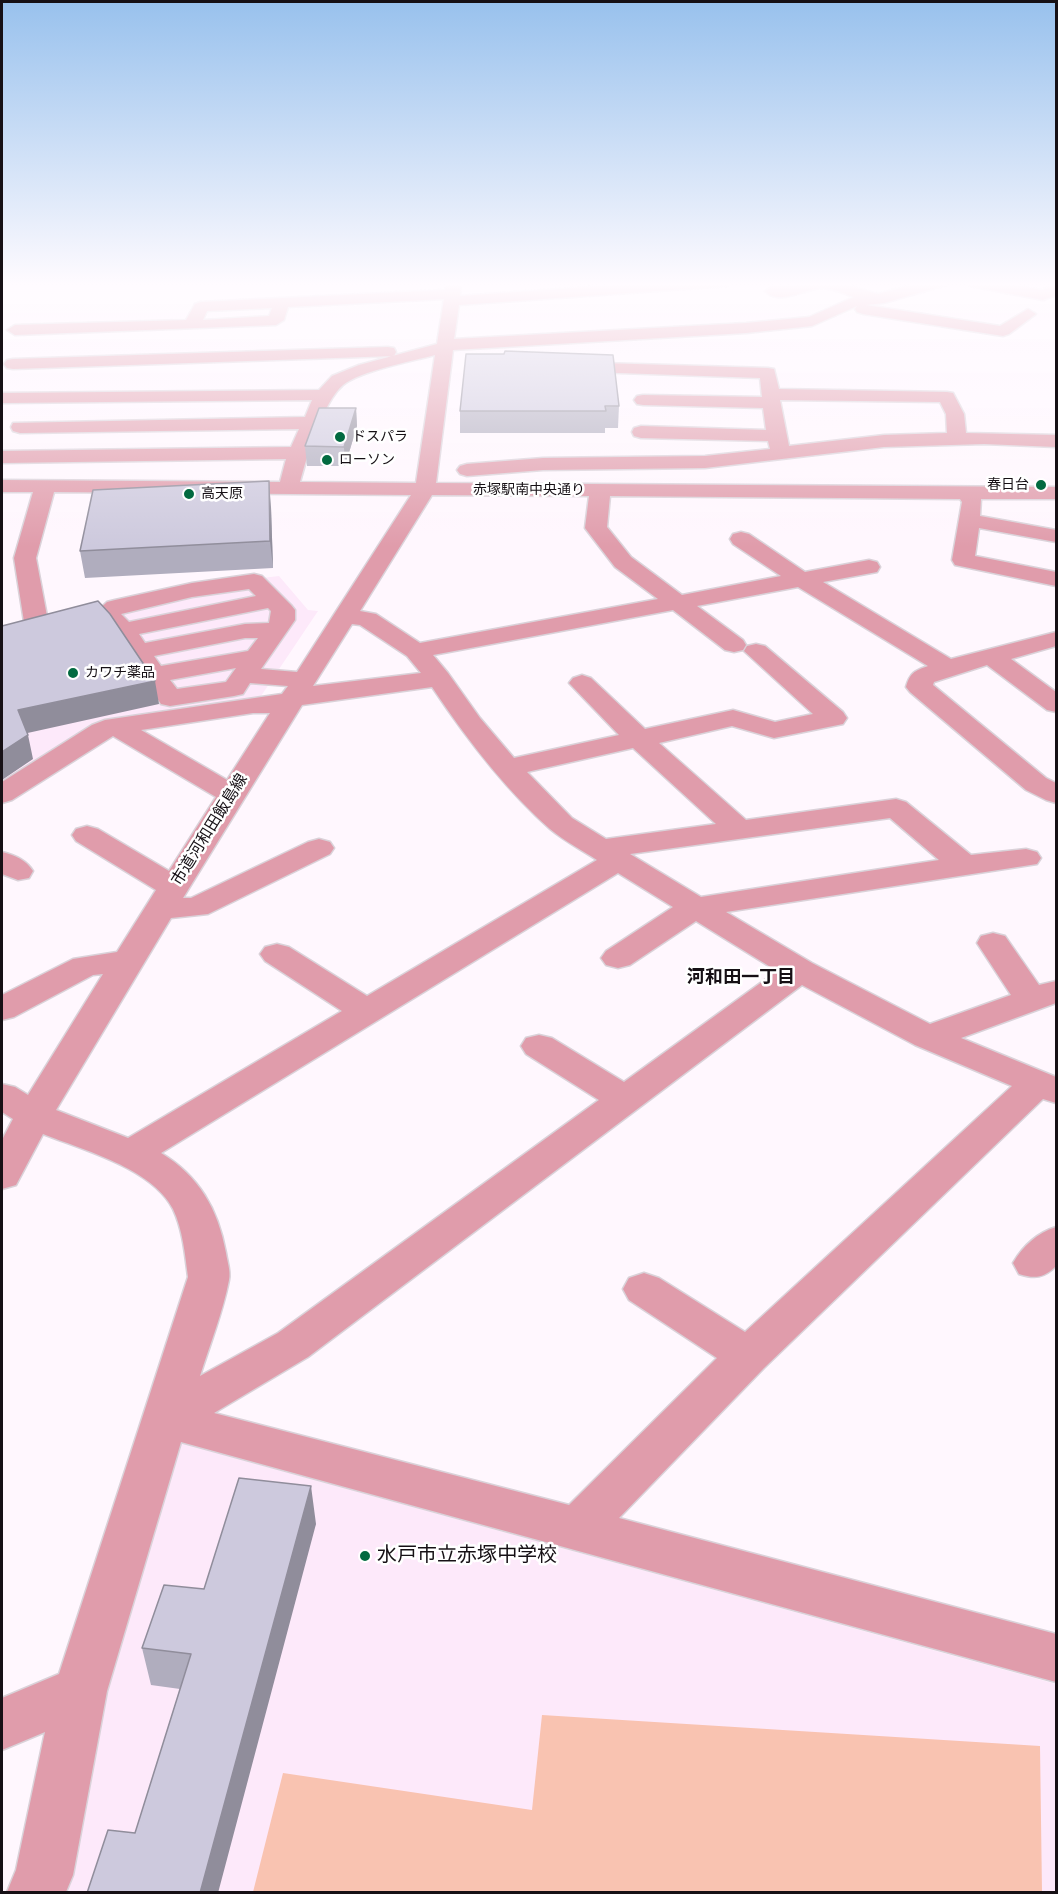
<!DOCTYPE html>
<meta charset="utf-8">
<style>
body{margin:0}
#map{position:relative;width:1058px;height:1894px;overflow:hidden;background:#fff7fe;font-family:"DM Sans",sans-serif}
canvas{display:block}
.frame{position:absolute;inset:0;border:3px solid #161015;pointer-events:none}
</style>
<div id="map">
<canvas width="1058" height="1894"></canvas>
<div class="frame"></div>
</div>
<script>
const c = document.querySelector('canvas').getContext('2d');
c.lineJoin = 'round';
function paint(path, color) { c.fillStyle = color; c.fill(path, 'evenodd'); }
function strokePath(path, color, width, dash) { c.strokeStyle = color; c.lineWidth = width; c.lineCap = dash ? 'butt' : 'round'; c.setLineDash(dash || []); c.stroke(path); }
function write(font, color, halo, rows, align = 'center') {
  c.font = font + ' "DM Sans","Noto Sans JP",sans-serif'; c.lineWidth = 5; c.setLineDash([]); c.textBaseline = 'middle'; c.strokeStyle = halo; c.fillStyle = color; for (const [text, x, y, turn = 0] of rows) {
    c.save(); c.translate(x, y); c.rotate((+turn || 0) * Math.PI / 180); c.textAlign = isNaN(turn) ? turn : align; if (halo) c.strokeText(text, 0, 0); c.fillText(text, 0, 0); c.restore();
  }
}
paint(new Path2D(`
 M279,576l29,34 10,1 -59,88 -157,26 -100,61v-144l192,-56z
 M177,1442l879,242v208h-997l8,-16 30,-205z`), '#fde9fa');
paint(new Path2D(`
 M542,1715l498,31 2,146h-789l30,-119 249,37z`), '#f9c3b1');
const minor = new Path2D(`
 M447,282h14l-1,14 199,-14h75l-7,4 -268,19 -5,34 292,-16 63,-6 45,-20c-9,-3 -23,-10 -33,-9 -16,1 -42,18 -56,3l8,-5h21l15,-4h27l42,12 46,-12h24l-2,3 -62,18 -18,2 134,21 28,-17 8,5 -27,20 -6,2 -140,-22 -6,-2 -2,-3 2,-3 -45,20 -66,7 -293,17 -17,133 620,4v12h-75l-1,17 76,14v12l-77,-14 -4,28 81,16v14l-101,-21 -3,-5 10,-58 -2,-3 -350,-3 -3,31 24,30 51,38 99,-19 -48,-32 -3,-5 3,-5 8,-2 8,2 56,38 64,-12 8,2 3,5 -3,5 -54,10 128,77 105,-27v14l-45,13 45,33v20l-9,-2 -60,-45 -53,17 -1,3 113,93 10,5v20l-10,-3 -20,-10 -116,-98 -4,-5c4,-14 8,-16 22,-21l-130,-79 -101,19 46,34 3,5 -3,5 -9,2 -9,-2 -52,-40 -240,45 15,18 32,45 34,40 105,-23 -50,-52 4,-5 9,-3 9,3 54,51 88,-19 42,12 38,-8 -69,-63 3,-5 9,-2 9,2 78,66 4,6 -4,6 -69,14 -42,-12 -73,17 87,77 150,-21 10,3 65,53 55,-6 11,3 4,6 -4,6 -311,48 86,51 118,61 81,-29 -34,-52 4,-7 12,-3 12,3 34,49 17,-4v22l-95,35 95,39v26l-13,-4 -279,269 -145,150 437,116v48l-875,-240 -74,249 -34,184 -7,17h-59l9,-22 29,-138 -43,18v-52l57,-24 129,-397c-3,-22 -5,-47 -15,-68 -21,-41 -90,-59 -130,-75l-27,51 -14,4v-49l11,-21 -11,-7v-28l13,3 13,8 75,-121 -10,1 -79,42 -12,3v-25l71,-36 44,-7 39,-62 -80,-49 -4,-6 4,-6 11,-3 11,3 71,42 47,-74 -103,-61 -101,64 -10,3v-21l90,-57 13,-5 177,-26 6,-8 -38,-3 -7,11 -9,2 -64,10 -9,-2 -46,-69 -20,-22 12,-11 8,-2 77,-17 62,-9 8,2 29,29 4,5v10l-34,49 36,3 114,-177 -357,-3 -18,66 14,74 -3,5 -45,10v-14l23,-5 -11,-70 19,-66h-31v-12l278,2 6,-23 -284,4v-12l289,-4 8,-18 -279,4 -7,-2 -2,-4 2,-4 292,-6 7,-17 -310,3v-10l317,-3 13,-14 27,-11 78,-21 7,-45 -156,8 -4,13 -8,5 -261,10 -8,-5 8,-5 171,-5 9,-16 6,-2 244,-12zM272,308l-3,8 -66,4 4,-9zM435,355l-19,128 -116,-1c7,-26 23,-80 43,-97 17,-14 70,-24 92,-30zM432,495l157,1 -4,32 30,39 43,32 -238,44 -44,-29 -16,-3zM249,589l7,7 -127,26 -8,-8 71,-17zM268,608l3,3 -2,12 -24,1 -100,19 -6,-9zM352,624l8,1 47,31 14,17 -108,13zM245,638h13l-10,13 -87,15 -7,-10zM236,668l-10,14 -49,7 -7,-9zM432,687c34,51 72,101 118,142 14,12 32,21 47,31l-230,136 -78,-49 -12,-3 -12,3 -5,7 5,7 77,50 -214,127 -72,-28 115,-192 37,-4 122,-60 4,-6 -4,-6 -11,-3 -11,3 -117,56h-8l119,-193zM253,713h17l-43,67 -86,-50zM633,748l83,76 -110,15 -34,-21 -45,-46zM890,818l49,42 -238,37 -71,-43zM618,873l55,34 -67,44 -5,7 5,7 12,3 12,-3 66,-44 81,50 -153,111 -72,-44 -13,-3 -13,3 -5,8 5,8 73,46 -321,233 -78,43c10,-32 23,-64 29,-96 2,-9 -2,-19 -3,-27 -8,-44 -27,-77 -65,-100zM802,985l113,60 97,41 -267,246 -86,-54 -15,-5 -15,5 -6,11 6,11 88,58 -148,147 -355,-92 94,-56z
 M963,282h33l46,8 14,-5v10l-13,5 -73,-14z
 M388,347l6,1 2,4 -2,4 -381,13 -6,-1 -3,-4 3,-4 6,-1z
 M569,362l199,6 6,1 5,20 168,3 6,1 11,21 2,19 90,2v12l-72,-3 -100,3 -179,21 -162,2 -76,6 -7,-2 -3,-4 3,-4 7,-2 76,-6 162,-2 65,-7 -2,-8 -127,-3 -7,-2 -2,-4 2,-4 7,-2 125,4 -3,-22 -120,-3 -6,-1 -3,-4 3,-4 6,-1 119,2 -2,-19 -197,-7 -3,-4 3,-4zM780,400l160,2 6,12 1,19 -63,2 -95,11z
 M2,852c13,3 24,8 31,19l-4,7 -11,2 -16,-6z
 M1056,1227v39c-12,12 -21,13 -37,8l-6,-11c10,-17 24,-30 43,-36z`);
strokePath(minor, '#dad2d9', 3);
paint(minor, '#e09cab');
paint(new Path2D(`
 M619,406l-1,22h-13v5h-145v-22z
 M356,408l1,18 -12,40h-38l-2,-20z
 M271,507l2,61 -188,10 -5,-27z
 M316,1524l-181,309 45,-144 -29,-4 -9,-37 62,-59z`), '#b0adbe');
paint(new Path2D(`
 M356,408l1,18 -12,40 -1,-19z
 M269,481l2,26 2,61 -3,-27z
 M155,681l4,23 -136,30 -5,-24z
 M28,735l5,24 -31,21v-28z
 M311,1486l5,38 -98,369h-18z`), '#908d9b');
const building = new Path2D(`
 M505,351l108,4 6,51h-14l1,5h-146l6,-57h38z
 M319,408h37l-12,39 -39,-1z
 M269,481l1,60 -190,10 13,-61z
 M98,601l12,13 45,67 -137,29 10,25 -26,17v-126z
 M239,1478l72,8 -111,407h-113l21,-63 27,3 56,-179 -49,-6 22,-63 40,4z`);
paint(building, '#cdc9dd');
strokePath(building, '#908d9b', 1.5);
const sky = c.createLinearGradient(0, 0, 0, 547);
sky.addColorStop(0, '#98c1ed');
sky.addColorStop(0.52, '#fffbff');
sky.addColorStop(1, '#fffbff00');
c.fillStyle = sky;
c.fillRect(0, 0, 1058, 547);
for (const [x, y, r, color] of [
 [340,437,6,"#026a40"],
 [327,460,6,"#026a40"],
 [1041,485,6,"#026a40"],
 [189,494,6,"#026a40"],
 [73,673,6,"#026a40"],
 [365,1556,6,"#026a40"]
]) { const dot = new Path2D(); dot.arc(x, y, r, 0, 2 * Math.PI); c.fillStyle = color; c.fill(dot); strokePath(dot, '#fff', 2); }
write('14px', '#161015', '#fff', [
 ["ドスパラ",352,437],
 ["ローソン",339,460],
 ["春日台",1029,485,"right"],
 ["高天原",201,494],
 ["カワチ薬品",85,673]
], 'left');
write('14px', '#161015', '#fff', [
 ["赤塚駅南中央通り",529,490]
]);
write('16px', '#161015', '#fff', [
 ["市道河和田飯島線",210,830,-58]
]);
write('bold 18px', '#161015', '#fff', [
 ["河和田一丁目",741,978]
]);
write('20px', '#161015', '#fff', [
 ["水戸市立赤塚中学校",377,1556]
], 'left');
</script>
